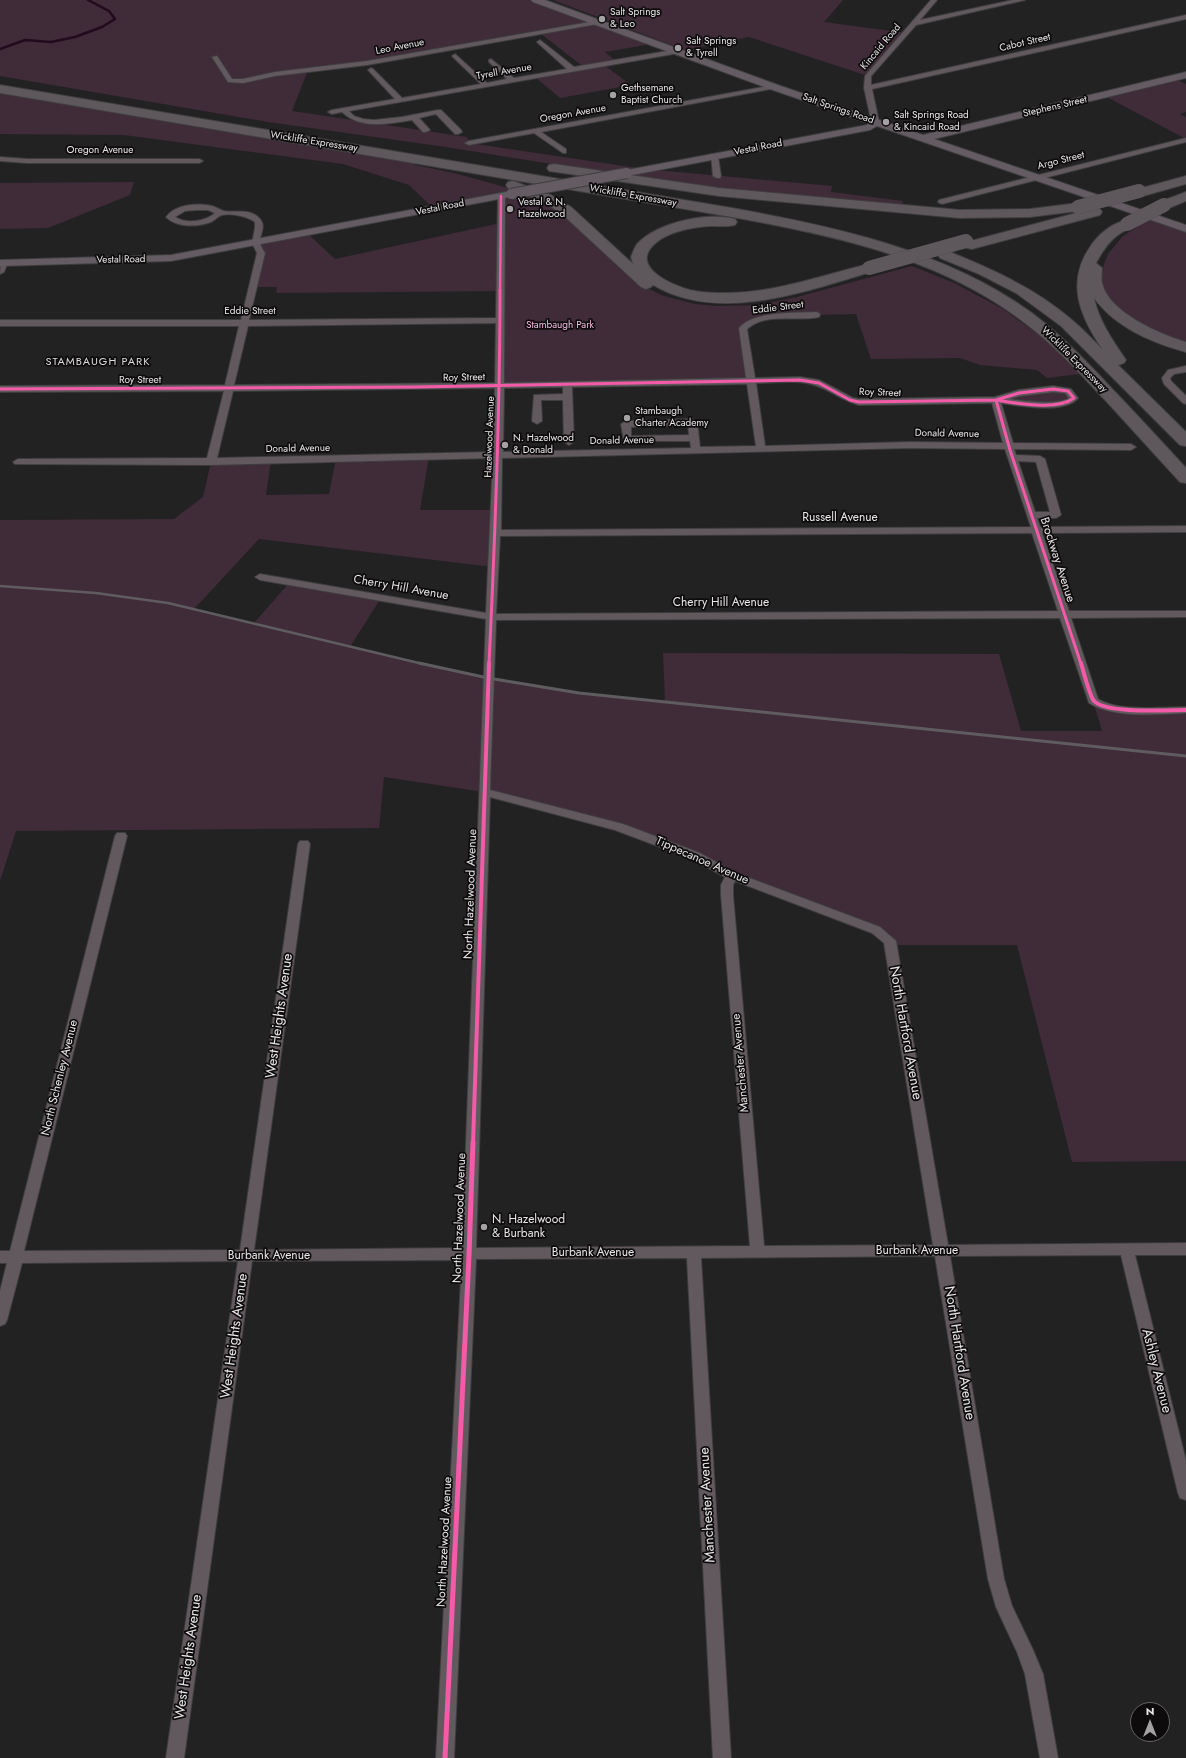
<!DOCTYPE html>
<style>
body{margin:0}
#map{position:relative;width:1186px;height:1758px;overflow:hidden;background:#232223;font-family:Jost,sans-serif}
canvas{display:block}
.north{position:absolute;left:1130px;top:1702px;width:40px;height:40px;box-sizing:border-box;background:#0d0b0c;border:1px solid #656364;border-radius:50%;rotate:0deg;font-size:11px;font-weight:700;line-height:16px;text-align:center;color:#e9e7e8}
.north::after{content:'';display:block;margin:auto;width:14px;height:18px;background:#a4a2a3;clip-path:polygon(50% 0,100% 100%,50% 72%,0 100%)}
</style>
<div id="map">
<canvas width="1186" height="1758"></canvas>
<div class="north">N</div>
</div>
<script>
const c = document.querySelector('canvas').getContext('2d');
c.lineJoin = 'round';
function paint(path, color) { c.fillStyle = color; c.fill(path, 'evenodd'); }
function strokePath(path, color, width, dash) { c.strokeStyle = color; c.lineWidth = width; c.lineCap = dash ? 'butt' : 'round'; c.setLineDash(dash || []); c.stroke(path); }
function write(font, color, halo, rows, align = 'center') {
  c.font = font + ' Jost,sans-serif'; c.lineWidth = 3.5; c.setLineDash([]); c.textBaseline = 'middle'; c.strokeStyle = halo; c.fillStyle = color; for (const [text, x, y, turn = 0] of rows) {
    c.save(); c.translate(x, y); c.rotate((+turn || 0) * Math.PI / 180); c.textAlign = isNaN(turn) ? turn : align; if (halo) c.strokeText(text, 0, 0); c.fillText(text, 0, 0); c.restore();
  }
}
paint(new Path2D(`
 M0,0h536l121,43 -52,9 13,11 -14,2 27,20 -71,13 -25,-21 50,-9 -45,-35 -121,21 -111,16 -16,41 175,26 2,6 175,26 188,17 -1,6 72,9 -1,5 -239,-24 -217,-35 -178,-25 -268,-46z
 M553,0h290l-19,22 82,11 -38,43 -119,-39 -64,13z
 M1174,78l12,6v28l-6,2 6,3v22l-83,-44z
 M0,89l408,68 7,8 39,8 76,21 26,14 78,74 30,14 31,8 21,2 43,-1 38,-8 115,-31 42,17 49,26 37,27 19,17 20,21 -32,4 -10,-8 -57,-5 -20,-7 -89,1 -15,-45 -40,1 -52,4 -20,6 6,56 -250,5 1,-95 -225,2 1,-6h-24l8,-34 -5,-10 52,-9 27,25 166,-36v-26l-67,12 -25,-24 -66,-21 -219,-29 -124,-1z
 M134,182l-4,13 -82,33 -48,1v-46z
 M1148,220l38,9v116l-49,-21 -29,-24 -8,-19 4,-17 4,-10 15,-18z
 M1053,389l18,4 -3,10 -59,-1 -3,-6z
 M429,456l-9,54h76l-3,57 -234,-28 -65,70 60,14 36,-41 91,16 -31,49c46,11 92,23 139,32 59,10 117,17 176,23l-2,-49 336,1 22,77h81l-9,-30 6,5 87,4v451l-114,1 -55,-217h-127l-5,-9 -236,-98 -165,-46 -100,-15 -5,51 -363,3 -16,50v-361l174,-1 29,-22 8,-35 60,-2 -5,35 63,-1 7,-35z`), '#402b39');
strokePath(new Path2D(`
 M0,49l25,-9 26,2 24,-5 27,-10 13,-8 -6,-8 -21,-11`), '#210b1c', 2.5);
const street = new Path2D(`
 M931,0h6l-17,20 93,-20h12l-109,25 -45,51v9l315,-70v4l-314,70 7,33 -4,2h-3l-8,-36 1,-12z
 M601,20l2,1v2l-236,42 -92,11 -32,7 -15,-1 -16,-25 5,-1 15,23h11l32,-7 92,-11z
 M540,40l34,27 105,-18 3,2 -3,2 -330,58 5,5 9,3 11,1 28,-3 36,-7h3l20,20 1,2 -4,2h-3l-19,-20 -17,4 11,12 -4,2h-3l-11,-12c-23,4 -51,10 -70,-8l-10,2 -4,-2 4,-2 63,-11 -26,-28 -1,-1 3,-2 2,1 29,29 79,-14 -28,-27 -1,-1 3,-2 32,29 20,-4 -18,-17v-2l2,-1 23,19 53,-9 -29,-26 -1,-1z
 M774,85l2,1v2l-235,44 25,17v4h-3l-29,-20 -65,12 -4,-2 4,-2z
 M1186,138v4l-244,62 -4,-2 1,-2z
 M711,154h6l1,2 3,20 -1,2h-3l-4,-2z
 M0,157l27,2h172l4,2 -4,2h-172l-27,-2z
 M498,194h3l4,2 -1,187 242,-5 -7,-50c14,-17 56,-15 77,-16l3,1 1,2 -1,2c-22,5 -53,-5 -72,12l8,49 45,-1 19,3 34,18 6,1 136,-2 24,-7 34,-4 18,3 7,9c-13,16 -58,8 -77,5l12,40 118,1 5,3 -5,3 -117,-1 2,6 24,1 5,3 16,56 -5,3h-19l3,9 146,-1v6l-144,1 27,78h117v6l-115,1 27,81c21,13 63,8 88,8v6c-29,1 -72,6 -97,-10l-29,-85 -564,2 -6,170 133,34 77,29 36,20 144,54 16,14 52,304 238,-2v12h-51l51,206v39l-6,-2 -2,-5 -57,-238 -171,1 54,323 8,27 21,44 10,24 15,84h-18l-15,-84 -8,-22 -21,-45 -8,-28 -53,-323 -234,2 30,500h-18l-26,-500 -211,1 -22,499h-18l26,-498 -210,1 -68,497h-18l72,-497 -216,2 -15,57 -2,4 -5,2v-35l7,-28h-7v-12h10l105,-415 2,-3h8l2,3 -103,415 216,-1 58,-406 2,-3h8l2,3 -56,406 208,-2 24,-629 -226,-39 -5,-3 5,-3 226,39 7,-155 -282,7 -196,-1 -2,-2 5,-3 189,-1 17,-67 -224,1v-6l225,-1 14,-59h-239v-6h241l16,-67 -5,-10 3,-15v-6c-7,-6 -25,-9 -33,-7 -4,1 -7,5 -11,7 -13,5 -34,6 -45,-5 10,-13 31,-14 46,-11 4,1 8,4 12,5 11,2 26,-3 35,7 8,8 1,15 1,24 0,3 3,8 5,11l-16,67 247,-2zM196,210h12l7,3c-10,9 -29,11 -40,4l10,-6zM496,323l-1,60 -261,2 14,-59zM756,383c19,0 43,-4 61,3 15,5 26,15 42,19l133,-2 11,40 -93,-1 -145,4zM747,384l9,62 -56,1 -3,-25 -5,-3 -66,2 -5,3 3,17h66l1,7 -188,4 1,-64 59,-1v7l-29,1 -2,26 5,3 5,-3 -1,-21h22l1,42 5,3 5,-3 -2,-55zM495,388l-2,64 -276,6 16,-67zM1053,392l12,1 4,5c-12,8 -46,3 -60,1l11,-3zM688,425l1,10 -58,1v-9zM910,448l95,1 26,78 -530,3 1,-72zM1018,461l18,1 14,50h-15zM1032,533l26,78 -562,3 4,-78zM490,797l125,33 77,29 33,18 -4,8v10l29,351 -274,2zM735,881l137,52 12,10 49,302 -169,1 -31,-351v-10z
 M1,260h3l4,2 -4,10 -4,2z
 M1186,366v6l-12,2 -4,4 1,3 15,15v8l-3,-1 -19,-19 -2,-6 6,-8z`);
const secondary = new Path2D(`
 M531,0h14l233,85 145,50 263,-63v6l-252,61 252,86v7l-309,-106 -7,4 -243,46 -4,-1 -1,-2 5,-3 240,-45 1,-2 -98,-34 -237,-87z
 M511,191l4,1 1,2 -1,2 -344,65 -171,5v-6l171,-5z`);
const highway = new Path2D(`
 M0,85l732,123c104,19 213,42 300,105 32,24 59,53 86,82 23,24 45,48 68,73v15l-6,-1c-25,-27 -49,-54 -74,-81 -23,-24 -45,-49 -71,-70 -85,-71 -197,-95 -303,-114l-732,-124z
 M554,164l165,24 241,22 70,-1 48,-6 5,1 2,3 -2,3 -5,1 -48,6 -70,1 -241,-22 -170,-25 -2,-3 2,-3z
 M1186,176v8l-43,12 -5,-1 -2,-3 2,-3z
 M513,181l38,14 20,12 62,57 -2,-7c2,-5 4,-11 7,-14 21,-21 69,-31 97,-24l2,3 -2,3c-8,2 -16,1 -24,1 -17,1 -35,4 -50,13 -36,24 5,44 29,51 9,2 20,3 30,3 52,1 99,-17 149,-29l5,1 2,3 -2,3c-67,20 -155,53 -221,14l-2,2 -5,2 -5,-2 -80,-74 -20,-12 -33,-13 -2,-3 2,-3z
 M1186,192v9l-17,7 -5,1 -5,-1 -2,-3 2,-3z
 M1095,208l5,1 2,3 -2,3 -128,34 -5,-1 -2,-3 2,-3z
 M1127,220l5,1 2,3c-3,5 -11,7 -16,11 -10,7 -16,17 -22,28l6,5c0,5 -1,11 0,15 7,30 58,51 84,59v10c-34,-9 -71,-25 -92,-54 5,23 19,43 32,62l-2,3 -6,2 68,67v14l-6,-1 -119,-119 -45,-33 -37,-19 -39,-16 -2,-3 2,-3 5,-1 5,1c44,18 86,37 122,68 11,9 21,20 31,30 -24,-35 -38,-69 -11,-106 9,-12 21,-21 35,-24z`);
strokePath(street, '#3f3e3f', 2);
strokePath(secondary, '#3f3e3f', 2);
strokePath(highway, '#3f3e3f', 2);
paint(street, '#62595f');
paint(secondary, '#645c62');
paint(highway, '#5e585c');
strokePath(new Path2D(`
 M0,586l96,7 72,10 255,61`), '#5f5c5f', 2.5);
strokePath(new Path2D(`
 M419,663l69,15 91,15 607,63`), '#5f5c5f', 3);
const secondaryBridge = new Path2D(`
 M511,194l116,-21`);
const highwayBridge = new Path2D(`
 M1078,207l61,-16
 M1127,224l37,-19
 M869,268l97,-27`);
strokePath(secondaryBridge, '#3f3e3f', 12, []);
strokePath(highwayBridge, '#3f3e3f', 14, []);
strokePath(secondaryBridge, '#645c62', 10);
strokePath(highwayBridge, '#5e585c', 14);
strokePath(new Path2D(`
 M500,291l1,-95`), '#f35aa7', 2.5);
strokePath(new Path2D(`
 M0,389l414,-2 386,-7 19,3 31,17 9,2 137,-2
 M1053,389l15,2 6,7c-17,13 -58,5 -78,2l23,-7z
 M996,400l14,50 71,214
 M489,664c6,-125 11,-249 11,-374`), '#f35aa7', 3);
strokePath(new Path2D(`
 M1081,663c2,7 9,34 13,38 12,13 74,9 92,9
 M473,1143l16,-480`), '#f35aa7', 4);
strokePath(new Path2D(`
 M445,1758l24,-503 4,-113`), '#f35aa7', 5);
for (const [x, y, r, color] of [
 [602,19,4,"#a4a2a3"],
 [678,48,4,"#a4a2a3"],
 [613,95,4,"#a4a2a3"],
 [886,122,4,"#a4a2a3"],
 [510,209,4,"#a4a2a3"],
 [627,418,4,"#a4a2a3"],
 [505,445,4,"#a4a2a3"],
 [484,1227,4,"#a4a2a3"]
]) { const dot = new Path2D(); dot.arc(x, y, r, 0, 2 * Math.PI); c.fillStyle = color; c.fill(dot); strokePath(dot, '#0d0b0c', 1.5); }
write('10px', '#e9e7e8', '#0d0b0c', [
 ["Salt Springs",610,13],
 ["& Leo",610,25],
 ["Salt Springs",686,42],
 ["& Tyrell",686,54],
 ["Gethsemane",621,89],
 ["Baptist Church",621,101],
 ["Salt Springs Road",894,116],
 ["& Kincaid Road",894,128],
 ["Vestal & N.",518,203],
 ["Hazelwood",518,215],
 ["Stambaugh",635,412],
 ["Charter Academy",635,424],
 ["N. Hazelwood",513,439],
 ["& Donald",513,451]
], 'left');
write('10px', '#e9e7e8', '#0d0b0c', [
 ["Cabot Street",1025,43,-13],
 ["Leo Avenue",400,47,-11],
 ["Kincaid Road",881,47,-50],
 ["Tyrell Avenue",504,72,-10],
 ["Stephens Street",1055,107,-13],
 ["Salt Springs Road",838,109,19],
 ["Oregon Avenue",573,114,-10],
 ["Wickliffe Expressway",314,142,9],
 ["Vestal Road",758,148,-11],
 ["Oregon Avenue",100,151],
 ["Argo Street",1061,161,-14],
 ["Wickliffe Expressway",633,196,10],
 ["Vestal Road",440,208,-11],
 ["Vestal Road",121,260,-1],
 ["Eddie Street",778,308,-7],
 ["Eddie Street",250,312],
 ["Wickliffe Expressway",1074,360,45],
 ["Roy Street",464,378,-1],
 ["Roy Street",140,381],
 ["Roy Street",880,393,2],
 ["Donald Avenue",947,434,1],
 ["Hazelwood Avenue",490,437,-88],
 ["Donald Avenue",622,441,-1],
 ["Donald Avenue",298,449,-1]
]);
write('10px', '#f4bce2', '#0d0b0c', [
 ["Stambaugh Park",560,326]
]);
c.letterSpacing = '1px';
write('11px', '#dfdcde', '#0d0b0c', [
 ["STAMBAUGH PARK",98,362]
]);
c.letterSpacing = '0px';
write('12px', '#e9e7e8', '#0d0b0c', [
 ["Russell Avenue",840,518],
 ["Brockway Avenue",1057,560,72],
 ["Cherry Hill Avenue",401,588,10],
 ["Cherry Hill Avenue",721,603],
 ["Tippecanoe Avenue",702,861,24],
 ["North Hazelwood Avenue",471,894,-88],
 ["Manchester Avenue",741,1063,-95],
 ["North Schenley Avenue",60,1078,-76],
 ["North Hazelwood Avenue",460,1218,-88],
 ["Burbank Avenue",917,1251],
 ["Burbank Avenue",593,1253],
 ["Burbank Avenue",269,1256],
 ["North Hazelwood Avenue",445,1542,-87]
]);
write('12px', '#e9e7e8', '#0d0b0c', [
 ["N. Hazelwood",492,1220],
 ["& Burbank",492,1234]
], 'left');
write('14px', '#e9e7e8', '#0d0b0c', [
 ["West Heights Avenue",280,1016,-82],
 ["North Hartford Avenue",905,1033,80],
 ["West Heights Avenue",235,1336,-82],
 ["North Hartford Avenue",959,1353,81],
 ["Ashley Avenue",1156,1371,76],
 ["Manchester Avenue",708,1505,-93],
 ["West Heights Avenue",189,1657,-82]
]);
</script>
